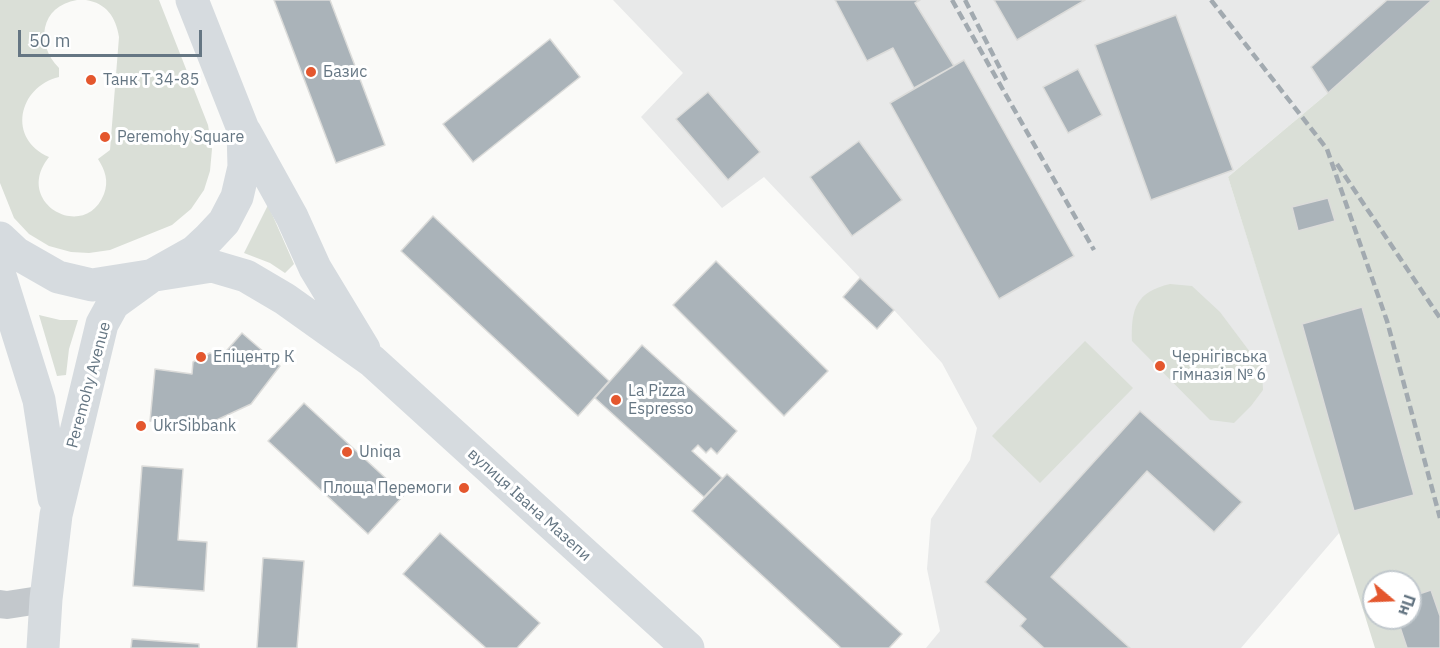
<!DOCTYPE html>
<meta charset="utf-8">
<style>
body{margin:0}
#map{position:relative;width:1440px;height:648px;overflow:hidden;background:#fafaf8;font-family:"IBM Plex Sans",sans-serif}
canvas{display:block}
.north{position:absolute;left:1362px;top:570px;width:60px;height:60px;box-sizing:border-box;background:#fff;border:2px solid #c1c8cd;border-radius:50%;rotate:109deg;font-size:16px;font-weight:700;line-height:24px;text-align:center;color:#657683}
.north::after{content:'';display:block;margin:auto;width:21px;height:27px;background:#e4572e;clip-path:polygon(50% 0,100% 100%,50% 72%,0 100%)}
.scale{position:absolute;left:18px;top:30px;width:184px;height:27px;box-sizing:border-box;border:3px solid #657683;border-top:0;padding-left:8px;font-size:18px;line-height:21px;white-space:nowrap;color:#657683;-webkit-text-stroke:4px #fff;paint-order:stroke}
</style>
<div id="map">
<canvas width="1440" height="648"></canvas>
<div class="north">Пн</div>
<div class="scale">50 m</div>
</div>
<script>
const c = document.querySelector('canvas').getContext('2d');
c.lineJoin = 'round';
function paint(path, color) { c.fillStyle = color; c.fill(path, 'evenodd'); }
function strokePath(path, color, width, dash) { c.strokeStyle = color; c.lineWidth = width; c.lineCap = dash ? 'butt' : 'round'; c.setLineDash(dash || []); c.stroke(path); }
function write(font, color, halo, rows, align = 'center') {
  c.font = font + ' "IBM Plex Sans",sans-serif'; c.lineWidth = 6; c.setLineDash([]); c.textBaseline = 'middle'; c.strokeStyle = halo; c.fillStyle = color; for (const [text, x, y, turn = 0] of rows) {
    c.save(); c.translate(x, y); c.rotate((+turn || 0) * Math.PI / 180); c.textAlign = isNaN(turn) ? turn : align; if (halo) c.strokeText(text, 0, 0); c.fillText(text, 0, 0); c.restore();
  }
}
paint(new Path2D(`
 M613,0h819l-104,93 -100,84 112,355 -99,116h-315l14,-17 -13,-62 4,-50 39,-59 7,-32 -35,-65 -48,-53 -34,-32 -96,-101 -42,31 -81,-91 42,-44z`), '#e8e9e9');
paint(new Path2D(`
 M0,0h77c-37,6 -42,44 -18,68v9c-41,10 -52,62 -10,80 -37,46 36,86 55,37 5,-13 1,-24 -6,-35l12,-9 9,-113c-3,-20 -13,-34 -33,-37h73l49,125 4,24 -2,22 -6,19 -13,19 -19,16 -62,25 -21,3 -18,-1 -22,-6 -20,-12 -15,-16 -14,-35z
 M1432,0h8v648h-65l-147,-471 100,-84zM1374,582h36v36h-36z
 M268,205l26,59 -9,9 -15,-10 -26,-10z
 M1170,284l22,2 28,26 42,56 1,22 -12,16 -17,17 -24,-3 -78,-79c-1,-32 4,-49 38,-57z
 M39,315l21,5h18l-9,29 -3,26 -9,1z
 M1085,341l48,47 -93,95 -48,-47z`), '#dadfd7');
const building = new Path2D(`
 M274,0h56l55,145 -49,18z
 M835,0h85l-5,3 39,63 -40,22 -21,-40 -26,13z
 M994,0h91l-68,40z
 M1387,0h45l-104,93 -17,-26z
 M1176,15l57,155 -82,30 -56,-155z
 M550,39l30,38 -107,85 -30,-38z
 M964,60l110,196 -75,43 -109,-196z
 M1078,69l24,46 -34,18 -25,-46z
 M708,92l52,60 -32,28 -52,-61z
 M859,141l43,59 -50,36 -42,-59z
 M1328,198l7,23 -37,10 -6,-24z
 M433,216l176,165 -31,35 -177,-165z
 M716,261l112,110 -44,45 -111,-111z
 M860,278l34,32 -17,19 -34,-32z
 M1362,307l52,188 -60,16 -52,-187z
 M242,333l38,33 -29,38 -56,26 -45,-9 5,-52 37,5 1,-12 17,-9 11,4z
 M642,345l95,86 -20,23 -6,-6 -5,5 -8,-8 -6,6 30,27 -18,19 -109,-99z
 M304,403l100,92 -36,39 -100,-93z
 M1140,411l102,91 -28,30 -67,-61 -96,106 79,71h-86l-24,-22 6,-7 -41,-37z
 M142,466l41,3 -5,71 29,2 -3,49 -71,-5z
 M727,474l175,160 -13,14h-48l-149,-137z
 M440,533l100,90 -23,25h-31l-83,-74z
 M263,558l41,3 -7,87h-40z
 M1431,590l9,26v32h-33l-10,-30h13v-21z
 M132,639l67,5v4h-68z`);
paint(building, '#aab3b9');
strokePath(building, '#dcdcda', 1.5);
strokePath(new Path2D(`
 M0,604l7,1 39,-6`), '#c3c8cc', 28);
strokePath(new Path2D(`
 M245,132l47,85 23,51 49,81
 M0,238l16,15 42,24 34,8 120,-19 34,10 39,23 87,62 316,287
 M0,276l39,124 15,98
 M43,648l3,-49 10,-84 46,-191 11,-20 40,-29 41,-23 15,-14 15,-16 13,-25 7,-30 -1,-38 -51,-129`), '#d6dbdf', 33);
strokePath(new Path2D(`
 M952,0l142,250
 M965,0l43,84
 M1211,0l116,149 60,172 53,197
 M1337,164l103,154`), '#a2aab0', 4.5, [9, 4.5]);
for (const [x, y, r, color] of [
 [311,72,6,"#e4572e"],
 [91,80,6,"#e4572e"],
 [105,137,6,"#e4572e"],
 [201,357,6,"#e4572e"],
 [1160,366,6,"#e4572e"],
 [616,400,6,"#e4572e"],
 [141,426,6,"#e4572e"],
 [347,452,6,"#e4572e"],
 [464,488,6,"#e4572e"]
]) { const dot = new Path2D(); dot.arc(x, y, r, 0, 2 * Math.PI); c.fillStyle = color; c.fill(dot); strokePath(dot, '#fff', 2); }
write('16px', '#657683', '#fff', [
 ["Базис",323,72],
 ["Танк Т 34-85",103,80],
 ["Peremohy Square",117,137],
 ["Епіцентр К",213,357],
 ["Чернігівська",1172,357],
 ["гімназія № 6",1172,375],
 ["La Pizza",628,391],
 ["Espresso",628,409],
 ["UkrSibbank",153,426],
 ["Uniqa",359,452],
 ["Площа Перемоги",452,488,"right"]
], 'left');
write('16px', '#657683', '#fff', [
 ["Peremohy Avenue",89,385,-75],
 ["вулиця Івана Мазепи",529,505,42]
]);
</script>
